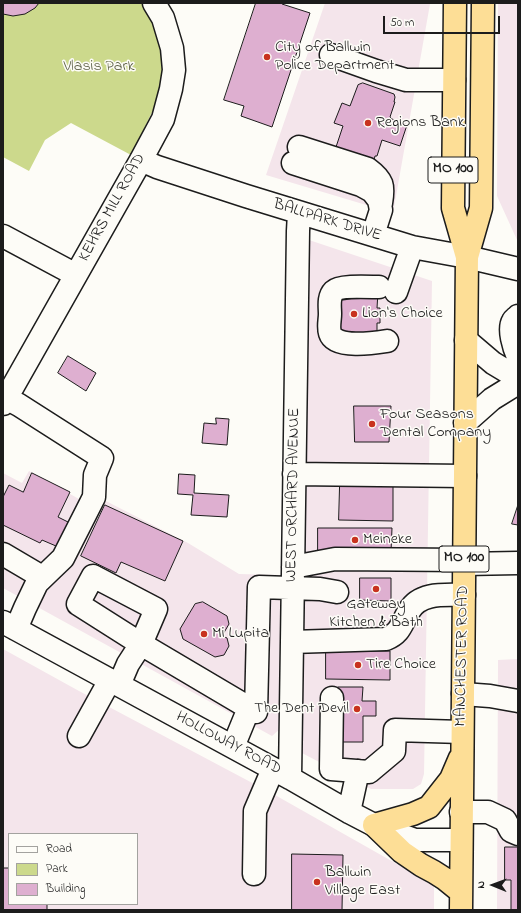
<!DOCTYPE html>
<style>
body{margin:0}
#map{position:relative;width:521px;height:913px;overflow:hidden;background:#fdfcf7;font-family:"Indie Flower",sans-serif}
canvas{display:block}
.frame{position:absolute;inset:0;border:4px solid #1c1c1c;pointer-events:none}
.legend{position:absolute;left:8px;top:833px;width:130px;height:72px;box-sizing:border-box;background:#fdfcf7;border:1px solid #a3a29f;margin:0;padding:5px 7px;list-style:none;font-size:12px;color:#1c1c1c}
.legend li{display:flex;align-items:center;gap:8px;height:20px}
.legend b{width:20px;border:1px solid #a3a29f}
.north{position:absolute;left:473px;top:865px;width:40px;height:40px;-webkit-text-stroke:3px #fdfcf7;paint-order:stroke;rotate:271deg;font-size:11px;font-weight:700;line-height:16px;text-align:center;color:#1c1c1c}
.north::after{content:'';display:block;margin:auto;width:14px;height:18px;background:#1c1c1c;clip-path:polygon(50% 0,100% 100%,50% 72%,0 100%)}
.scale{position:absolute;left:383px;top:16px;width:117px;height:18px;box-sizing:border-box;border:2px solid #1c1c1c;border-top:0;padding-left:5px;font-size:12px;line-height:14px;white-space:nowrap;color:#1c1c1c;-webkit-text-stroke:3px #fdfcf7;paint-order:stroke}
</style>
<div id="map">
<canvas width="521" height="913"></canvas>
<div class="frame"></div>
<ul class="legend">
<li><b style="height:5px;background:#fdfcf7"></b>Road</li>
<li><b style="height:11px;background:#ccd98c"></b>Park</li>
<li><b style="height:11px;background:#deafd0"></b>Building</li>
</ul>
<div class="north">N</div>
<div class="scale">50 m</div>
</div>
<script>
const c = document.querySelector('canvas').getContext('2d');
c.lineJoin = 'round';
function paint(path, color) { c.fillStyle = color; c.fill(path, 'evenodd'); }
function strokePath(path, color, width, dash) { c.strokeStyle = color; c.lineWidth = width; c.lineCap = dash ? 'butt' : 'round'; c.setLineDash(dash || []); c.stroke(path); }
function write(font, color, halo, rows, align = 'center') {
  c.font = font + ' "Indie Flower",sans-serif'; c.lineWidth = 3; c.setLineDash([]); c.textBaseline = 'middle'; c.strokeStyle = halo; c.fillStyle = color; for (const [text, x, y, turn = 0] of rows) {
    c.save(); c.translate(x, y); c.rotate((+turn || 0) * Math.PI / 180); c.textAlign = isNaN(turn) ? turn : align; if (halo) c.strokeText(text, 0, 0); c.fillText(text, 0, 0); c.restore();
  }
}
paint(new Path2D(`
 M325,3h100l5,1 -37,209 -127,-38z
 M498,3h20v239l-21,-46z
 M303,238l129,43 -8,493 -3,10 -8,5h-42l-71,-37z
 M29,471l66,37 7,-9 86,44 51,31 43,1 -1,153 -9,8 -269,-148v-115l19,10z
 M3,649l76,42 196,104 159,90v25h-431zM9,834h128v70h-128z
 M518,659v251h-21l1,-250z`), '#f4e5eb');
paint(new Path2D(`
 M3,3h139l10,16 7,18 4,19 -1,24 -4,20 -27,55 -60,-32 -26,17 -16,31 -26,-14z`), '#ccd98c');
const building = new Path2D(`
 M3,3h36l-4,5 -10,6 -12,2 -10,-2z
 M256,3h27l-1,1 28,9 -38,114 -31,-11 3,-10 -20,-6z
 M363,83l31,11 1,3 -1,5h1l-5,15 2,2 15,6 -7,21 -18,-6 -5,16h-2l-1,4 -5,2 -30,-10 -3,-5 7,-21 -9,-3 8,-20 8,3 8,-21z
 M335,291l43,1 -1,16h3v15h-3v15h-42z
 M68,356l28,17 -10,18 -28,-18z
 M354,406h37l-2,36h-34z
 M216,418l13,1 -2,26 -25,-2 2,-20 12,1z
 M32,473l38,19 -12,25 16,8 -11,24 -21,-9 -2,3 -37,-18v-28l6,-12 14,7z
 M179,474l16,1 -1,18 35,2 -2,22 -36,-2 2,-20 -15,-1z
 M340,485h53v36l-54,-1z
 M105,505l78,36 -18,40 -44,-19 -5,11 -35,-17z
 M518,505v20l-6,-1z
 M318,528h74l-1,24h-73z
 M360,578h31v23l-31,-1z
 M203,602l24,14 2,8 -7,12 5,2 2,8 -5,9 -9,2 -32,-18 -3,-10 15,-25z
 M326,651h64v29l-64,-1z
 M338,687h25l-1,14h14v15h-13v26h-25z
 M505,847h13v63h-7v-30h-6z
 M292,854l51,1 -1,55h-50z
 M3,868h6v36h38v6h-44z`);
paint(building, '#deafd0');
strokePath(building, '#1c1c1c', 1);
const minor = new Path2D(`
 M331,55l45,16 30,9h48
 M299,147l69,22c15,11 16,17 13,34
 M141,160l16,7 89,29 166,51 55,10 51,12
 M293,163l68,22 11,6 7,9 2,10 -8,25
 M3,236l73,39
 M379,287c-9,0 -39,-2 -45,4 -6,6 -4,16 -4,23 0,6 -2,13 0,19 5,16 44,10 57,8
 M396,292l16,-45
 M518,316c-2,2 -4,3 -5,5 -5,8 1,27 5,36
 M466,340l27,23 25,15
 M6,398l13,7 83,53 -7,17 -1,22 -31,61 -26,25 -12,25 -9,21
 M3,404l138,-244 22,-41 8,-30 3,-19 -2,-22 -9,-30 -9,-15
 M465,423l27,-24 26,-16
 M294,474l171,2
 M3,554l39,23
 M464,564l54,-1
 M293,567l42,-8 129,1
 M93,576l63,33 -15,35 -63,-40z
 M3,622l287,156 59,34 25,13 41,15h46
 M292,642l94,-3c15,-6 15,-15 23,-28 11,-19 36,-16 55,-16
 M119,685l9,-21 13,-20 115,68 3,-125 61,2 17,3
 M463,694l27,2 28,5
 M332,698l-1,71 38,3 25,-21 1,-21 67,2
 M79,736l31,-56
 M233,747l16,-39
 M290,778l8,-547 1,-18
 M349,812l9,-41
 M461,812h27l17,8 6,11 7,3
 M254,874l1,-63 18,-42`);
const highway = new Path2D(`
 M455,3l-2,205 14,49
 M374,825l39,-11 16,-7 22,-28 9,-21
 M374,825l28,27 19,13 13,7 11,7 16,13
 M461,910l6,-653 14,-49 2,-205`);
strokePath(minor, '#1c1c1c', 25);
strokePath(highway, '#1c1c1c', 25);
strokePath(minor, '#fdfcf7', 22);
strokePath(highway, '#fdde96', 22);
for (const [x, y, r, color] of [
 [267,57,4,"#c8321e"],
 [368,123,4,"#c8321e"],
 [354,314,4,"#c8321e"],
 [372,424,4,"#c8321e"],
 [355,540,4,"#c8321e"],
 [376,589,4,"#c8321e"],
 [204,634,4,"#c8321e"],
 [358,665,4,"#c8321e"],
 [357,709,4,"#c8321e"],
 [317,882,4,"#c8321e"]
]) { const dot = new Path2D(); dot.arc(x, y, r, 0, 2 * Math.PI); c.fillStyle = color; c.fill(dot); strokePath(dot, '#fdfcf7', 1.5); }
for (const [x, y, w] of [
 [453,170,50],
 [464,559,50]
]) { const box = new Path2D(); box.roundRect(x - w / 2, y - 13, w, 26, 3); c.fillStyle = '#fdfcf7'; c.fill(box); strokePath(box, '#1c1c1c', 1); }
write('bold 15px', '#1c1c1c', null, [
 ["MO 100",453,170],
 ["MO 100",464,559]
]);
write('16px', '#1c1c1c', '#fdfcf7', [
 ["City of Ballwin",275,48],
 ["Police Department",275,66],
 ["Regions Bank",376,123],
 ["Lion's Choice",362,314],
 ["Four Seasons",380,415],
 ["Dental Company",380,433],
 ["Meineke",363,540],
 ["Gateway",376,605,"center"],
 ["Kitchen & Bath",376,623,"center"],
 ["Mi Lupita",212,634],
 ["Tire Choice",366,665],
 ["The Dent Devil",349,709,"right"],
 ["Ballwin",325,873],
 ["Village East",325,891]
], 'left');
write('16px', '#5a5e43', '#fdfcf7', [
 ["Vlasis Park",99,67]
]);
write('16px', '#1c1c1c', '#fdfcf7', [
 ["KEHRS MILL ROAD",113,208,-61],
 ["BALLPARK DRIVE",327,221,17],
 ["WEST ORCHARD AVENUE",294,495,-89],
 ["MANCHESTER ROAD",463,656,-89],
 ["HOLLOWAY ROAD",228,744,28]
]);
</script>
